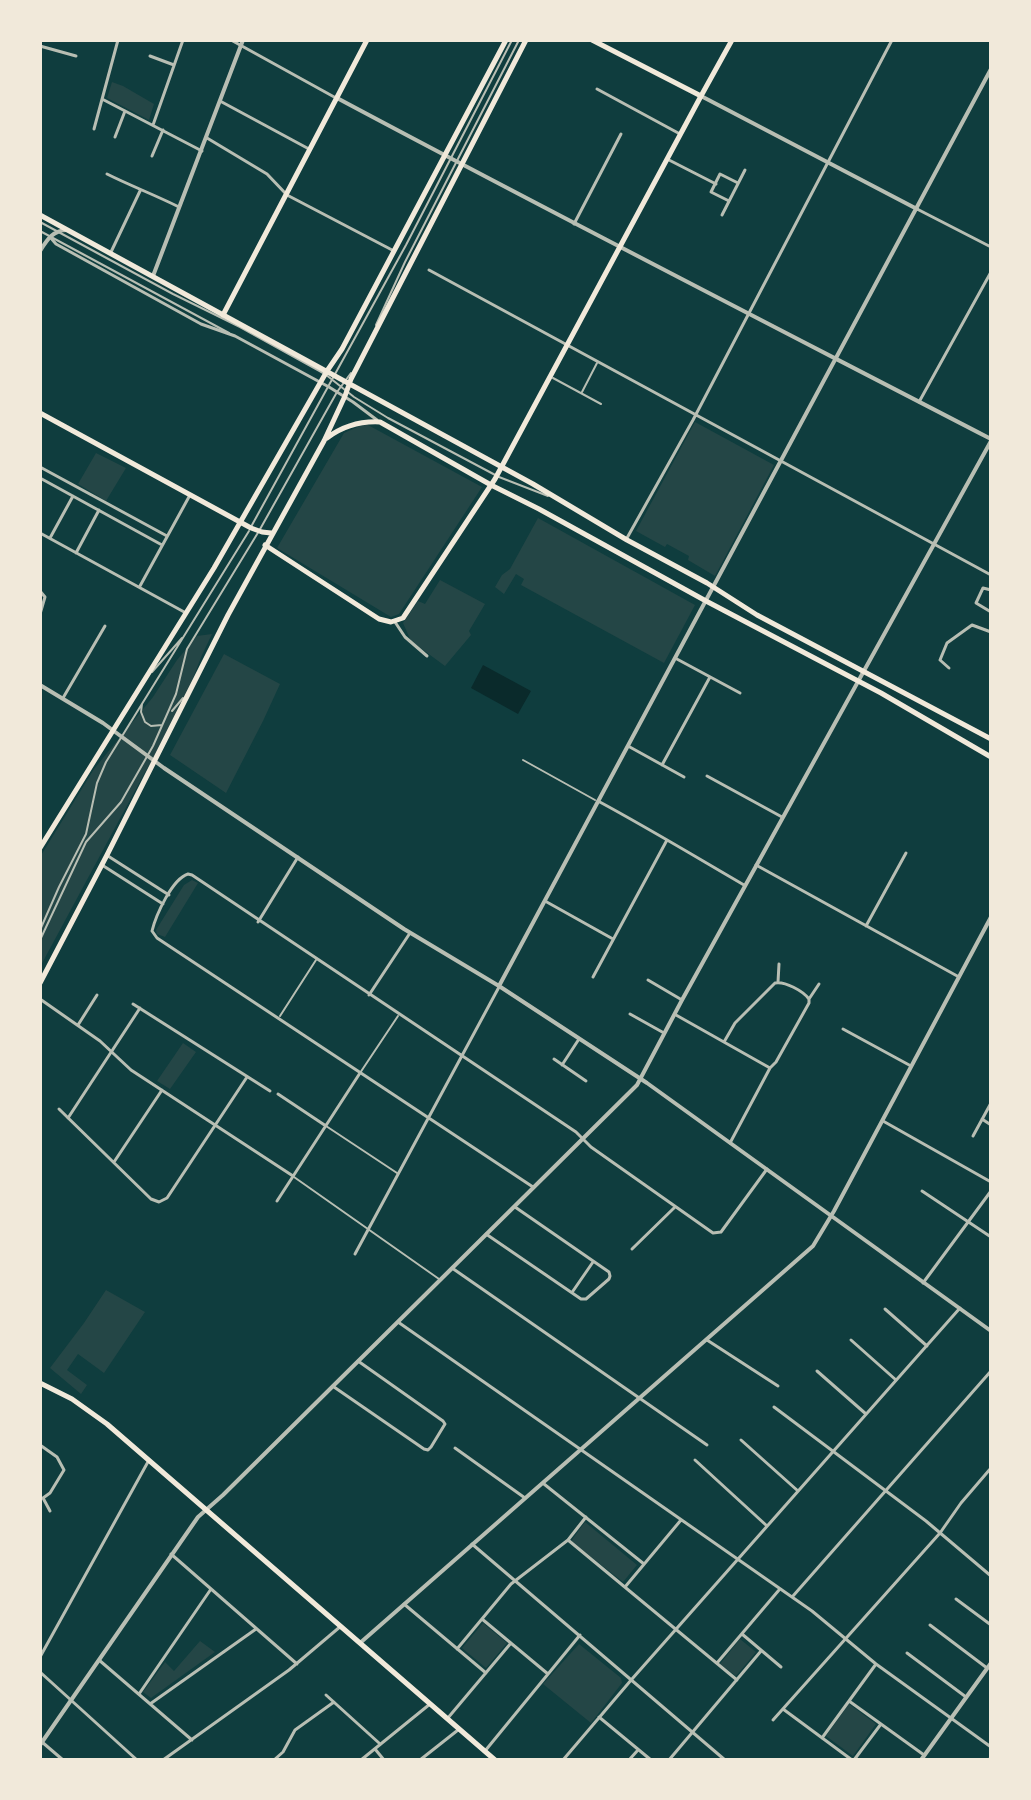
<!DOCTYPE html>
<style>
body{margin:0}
#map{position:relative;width:1031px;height:1800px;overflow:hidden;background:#0f3d3e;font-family:"Open Sans",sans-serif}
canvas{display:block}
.frame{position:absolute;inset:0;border:42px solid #f1e9da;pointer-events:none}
</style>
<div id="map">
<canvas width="1031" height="1800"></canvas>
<div class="frame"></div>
</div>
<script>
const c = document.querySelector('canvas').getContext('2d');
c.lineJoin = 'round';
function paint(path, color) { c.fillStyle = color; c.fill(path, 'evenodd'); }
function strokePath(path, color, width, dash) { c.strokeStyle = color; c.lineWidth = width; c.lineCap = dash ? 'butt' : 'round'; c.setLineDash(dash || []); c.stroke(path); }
paint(new Path2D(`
 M112,82l11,4 31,18 -5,16 -42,-22z
 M695,422l79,43 -59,111 -27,-16 1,-4 -22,-12 -2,3 -29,-16z
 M362,425h6l114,62 -83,127 -8,3 -114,-69 67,-115z
 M96,453l30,15 -20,33 -28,-17z
 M538,518l157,87 -31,58 -143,-78 3,-6 -8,-5 -12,20 -9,-7 7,-12 8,-6z
 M440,580l45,24 -16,27 2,4 -26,31 -34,-25 -8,-18 15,-22 7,3z
 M212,634l-10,21 -25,64 -33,55 -104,193v-110l54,-88 59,-72 24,-37 20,-24z
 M224,654l56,30 -17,37 -37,72 -56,-38z
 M192,880l6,3 -33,54 -8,-3 -1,-4 28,-45z
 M183,1043l13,9 -26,37 -13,-8z
 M106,1290l39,22 -41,61 -26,-19 -11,16 20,15 -6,9 -31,-26 34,-45z
 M585,1522l52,43 -14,17 -52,-41z
 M483,1623l24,20 -21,25 -24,-20z
 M740,1639l16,13 -20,24 -16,-12z
 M200,1641l15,11 -64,46 -8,-6 22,-30 9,9z
 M579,1644l42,34 1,5 -31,40 -48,-39z
 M849,1704l27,20 -23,32 -27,-20z`), '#244646');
paint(new Path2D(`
 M483,665l48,26 -13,23 -47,-26z`), '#0a2a2b');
strokePath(new Path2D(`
 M40,222l133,72 67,33 85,47 29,23 34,21 111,59 49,19
 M40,231l189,102
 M376,325l29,-63 114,-222
 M252,525l154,-280 106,-205
 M152,672l30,-34
 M142,704l-1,8 4,10 6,4 11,-1
 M172,711l11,-13
 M523,760l72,40
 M40,930l19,-43 27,-53 11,-51 9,-21 143,-231
 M40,940l46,-98 35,-40 32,-56 23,-52 11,-45 72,-118 78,-139 14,-19`), '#b8beb3', 2);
strokePath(new Path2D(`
 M553,378l48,26
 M582,392l15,-29
 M280,1016l36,-56
 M360,1073l38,-57
 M326,1126l71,47
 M294,1177l145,102`), '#b8beb3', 2);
strokePath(new Path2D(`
 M231,40l105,58
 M40,46l36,10
 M150,56l24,9
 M597,89l83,45
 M102,99l100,52
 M220,101l89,48
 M153,125l30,-85
 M94,129l24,-89
 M115,137l10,-26
 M207,138l60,36 20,21 107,56
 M152,156l11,-26
 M669,160l47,24
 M107,174c24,12 48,21 72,33
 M729,201l-18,-9 9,-18 18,9
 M917,209l74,38
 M722,215l23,-45
 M574,224l47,-90
 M50,237l6,7 145,80 34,12 94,51 24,15 24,18
 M111,252l29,-61
 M429,270l562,305
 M919,402l72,-130
 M40,467l127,69
 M40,478l122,67
 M40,533l146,80
 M50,538l23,-42
 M627,538l66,-118 199,-380
 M76,553l23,-43
 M140,586l50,-91
 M991,590l-8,-2 -7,15 15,9
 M40,591l5,6 -5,17
 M395,622l10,15 22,19
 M675,658l65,35
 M949,668l-9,-8 7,-17 25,-18 19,7
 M63,698l42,-72
 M628,746l56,31
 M662,765l48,-88
 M707,776l75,41
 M598,801c50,27 98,56 146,84
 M108,856l61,39
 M102,865l61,39
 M756,865l203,112
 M545,901l68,38
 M258,922l40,-65
 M866,926l40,-73
 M593,977l74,-137
 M648,980l34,20
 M778,982l1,-18
 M369,995l41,-62
 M40,999l60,42 31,29 162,106
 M133,1004l137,87
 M630,1014l34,19
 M676,1015l94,53
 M78,1025l19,-30
 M843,1029l68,37
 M724,1042l11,-19 40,-40c10,-2 28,8 34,16
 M554,1059l32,22
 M562,1065l17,-26
 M278,1094l48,32
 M59,1109l92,90 8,3 8,-4 80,-121
 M68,1118l72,-110
 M982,1119l9,6
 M883,1121l108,61
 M973,1136l18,-33
 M730,1143l40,-75 6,-6 33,-59v-4l10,-15
 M114,1162l48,-72
 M533,1187l-376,-249 -5,-7c4,-16 20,-52 36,-57l4,1 384,257 15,15 122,86 8,-1 46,-63
 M922,1191l69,46
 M277,1201l83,-128
 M486,1234l95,65h5l23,-20 1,-3 -1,-4 -94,-65
 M632,1249l43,-42
 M355,1254l144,-267
 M452,1268l255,177
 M923,1283l68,-92
 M573,1291l20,-29
 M885,1309l42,37
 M398,1322l414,289 64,53 115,83
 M707,1340l71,46
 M851,1340l45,40
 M817,1371l49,43
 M334,1387l90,62 4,1 3,-3 14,-23 -2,-3 -85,-60
 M774,1407l152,114 65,55
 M741,1440l57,51
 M40,1445l17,12 7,13 -14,23 -7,5
 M455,1448l70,50
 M695,1460l72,66
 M544,1484l100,80
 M43,1498l7,13
 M568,1540l169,140
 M472,1544l253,216
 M171,1554l126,110
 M625,1587l56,-67
 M793,1596l198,-225
 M956,1599l35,26
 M404,1604l82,69
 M482,1619l66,55
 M930,1625l57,43
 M742,1634l39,33
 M457,1649l54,-65 57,-44 18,-23
 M907,1653l59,44
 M40,1657l109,-197
 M99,1660l93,80
 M717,1663l62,-73
 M40,1672l97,88
 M139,1694l72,-105
 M326,1695l53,48
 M849,1701l75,54
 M150,1704l106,-75
 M783,1709l69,51
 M599,1717l52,43
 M447,1719l64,-76
 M773,1720l167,-187 21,-30 30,-35
 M822,1738l54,-74
 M42,1742l21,18
 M375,1749l9,11
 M485,1751l95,-116
 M163,1760l126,-90 52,-44
 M274,1760l9,-8 12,-22 39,-28
 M361,1760l69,-56
 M420,1760l38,-30
 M563,1760l69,-81 328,-371
 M629,1760l9,-10
 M669,1760l92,-109
 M854,1760l27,-36
 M989,1760l2,-3`), '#b8beb3', 3);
strokePath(new Path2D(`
 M701,96l216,113
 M337,98c217,116 436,228 654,341
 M40,251c7,-11 13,-21 27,-21
 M153,276l90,-236
 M40,685l63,38 61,45 240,161 95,57 148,97 344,248
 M499,986l492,-917
 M360,1643l453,-397 21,-35 157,-294
 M40,1745l158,-228 25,-22 414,-410 45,-85 309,-559
 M921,1760l70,-97`), '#b8beb3', 4);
strokePath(new Path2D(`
 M223,315l144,-275
 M265,545l114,74 12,3 12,-4 92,-139 206,-383
 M40,1383l32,16 35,25 388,336`), '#f1e9da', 5);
strokePath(new Path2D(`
 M592,40l109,56 31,-56
 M40,215l493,269 94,56 80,43 50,32 234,124
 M40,413l211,115 11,4 9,1
 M327,438c16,-12 34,-17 53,-16l111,63 48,24 167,92 175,92 110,64
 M40,848l174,-280 113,-197 15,-22 164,-309
 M40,983l67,-128 121,-240 96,-174 21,-45 6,-17 175,-339`), '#f1e9da', 5);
</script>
